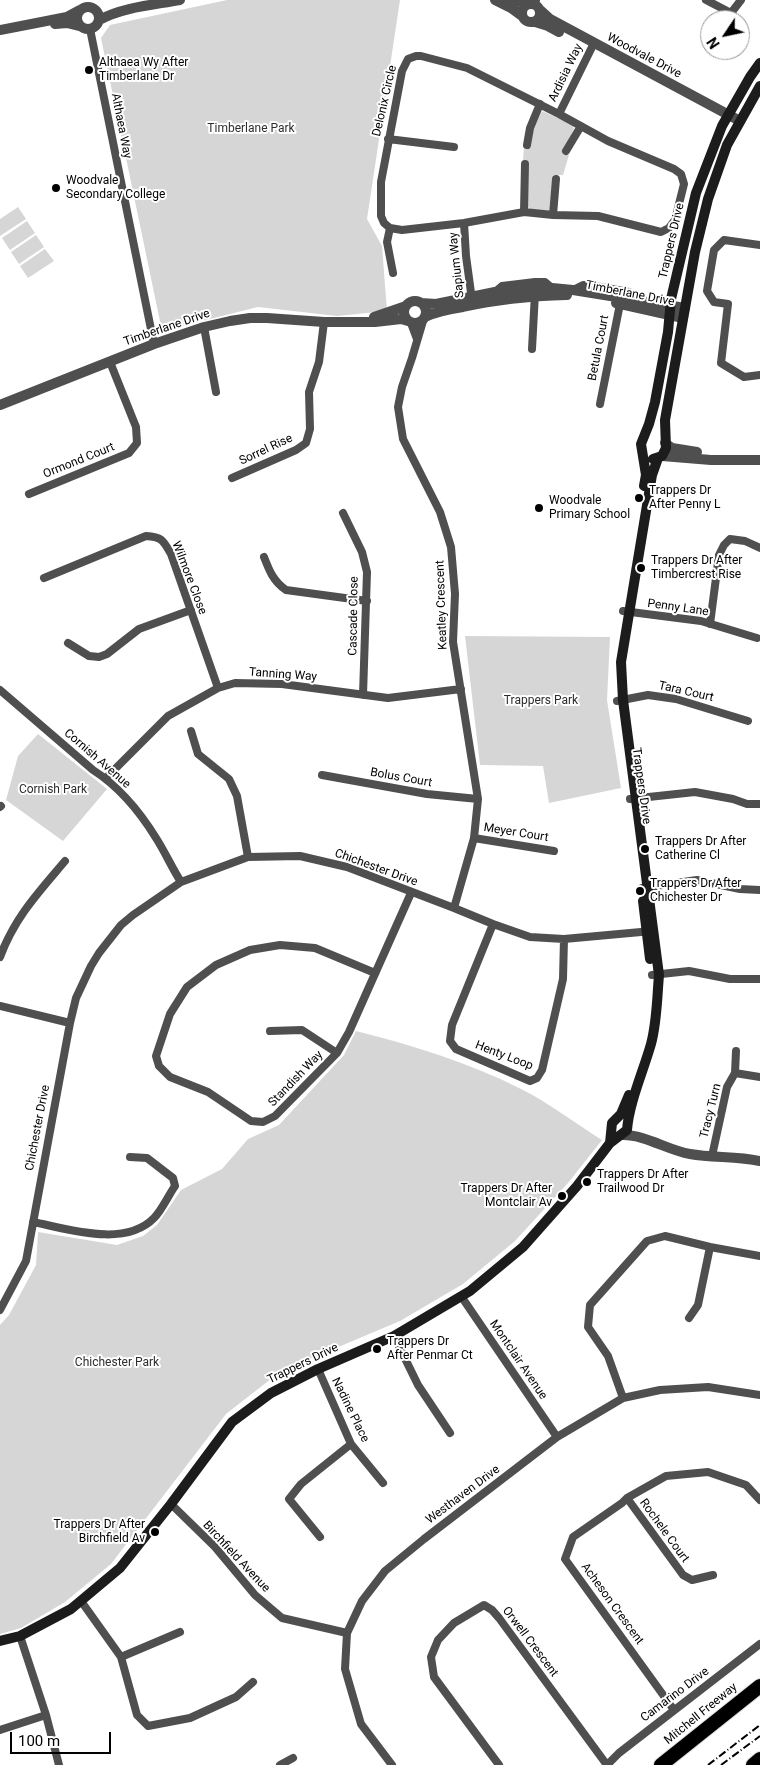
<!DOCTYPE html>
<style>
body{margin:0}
#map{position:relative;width:760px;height:1765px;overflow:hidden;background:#fff;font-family:Roboto,sans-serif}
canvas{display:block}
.north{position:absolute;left:700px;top:10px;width:50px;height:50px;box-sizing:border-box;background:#fff;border:1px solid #999;border-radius:50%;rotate:236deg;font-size:14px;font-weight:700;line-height:20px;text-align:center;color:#000}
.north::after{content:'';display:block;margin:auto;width:18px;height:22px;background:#000;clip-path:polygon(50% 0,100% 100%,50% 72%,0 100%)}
.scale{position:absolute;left:10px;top:1732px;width:101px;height:22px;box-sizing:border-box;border:2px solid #000;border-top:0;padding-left:6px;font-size:15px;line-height:18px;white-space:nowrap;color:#000;-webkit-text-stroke:4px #fff;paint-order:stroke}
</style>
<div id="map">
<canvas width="760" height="1765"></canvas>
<div class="north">N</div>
<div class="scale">100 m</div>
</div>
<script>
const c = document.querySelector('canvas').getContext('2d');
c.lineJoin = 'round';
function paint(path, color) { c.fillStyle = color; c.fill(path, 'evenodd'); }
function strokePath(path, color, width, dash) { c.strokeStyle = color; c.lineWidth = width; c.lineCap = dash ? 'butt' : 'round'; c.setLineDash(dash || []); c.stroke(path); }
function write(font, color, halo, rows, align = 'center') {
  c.font = font + ' Roboto,sans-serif'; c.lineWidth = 4; c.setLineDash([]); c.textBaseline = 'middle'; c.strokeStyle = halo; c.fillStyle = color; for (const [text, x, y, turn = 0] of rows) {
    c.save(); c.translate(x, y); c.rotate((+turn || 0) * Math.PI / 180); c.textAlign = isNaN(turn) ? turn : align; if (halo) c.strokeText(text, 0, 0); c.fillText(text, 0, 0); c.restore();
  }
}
paint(new Path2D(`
 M227,0h173l-33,219 15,27 5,65 -50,5 -79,-9 -96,24 -61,-293 9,-13z
 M542,111l30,13 2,5 -11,22 6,4 -6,20h-10l-3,36 -2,1 -18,-3 -2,-2 -2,-23 3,-21 -6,-2 1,-15z
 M18,207l8,12 -26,17v-17z
 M27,221l8,12 -25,17 -8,-12z
 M36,235l8,12 -25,17 -8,-12z
 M45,249l9,12 -26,17 -8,-12z
 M465,636l145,1 -3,63 14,88 -72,15 -6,-37 -63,-1z
 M38,734l69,55 -44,52 -57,-41 12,-44z
 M356,1031c56,14 114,32 165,58 27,13 55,35 81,51l-34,43 -53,58 -52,43 -63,37 -90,38 -34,16 -50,39 -115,150 -46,38 -44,26 -21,6v-309l9,-10 27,-50 2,-33 79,13 26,-9 14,-11 24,-35 41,-21 26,-30 31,-14 65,-70z`), '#d6d6d6');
const motorway = new Path2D(`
 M661,1765l99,-79
 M753,1765l7,-6`);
strokePath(motorway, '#dbdbdb', 16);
strokePath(new Path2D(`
 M706,0l25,13 10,-13
 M534,5l2,-5
 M90,29l64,315
 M416,56h5l46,12 92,46 49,27 66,28 7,5 3,10 -9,36 -6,8 -8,4 -63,-16 -45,-1 -29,-3 -60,11 -62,7 -12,-2 -6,-5 -3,-7v-34l21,-111 6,-12z
 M559,114l35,-71
 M388,139l66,8
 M527,145l3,-17 10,-24
 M566,151l15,-25
 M524,212l1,-48
 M553,215l3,-36
 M464,223l2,33 6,44
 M390,228l-3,14 6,31
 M760,245l-36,-5 -10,10 -7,41 7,11 14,2 -7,59 23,14 16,-2
 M573,290l10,-5h6l40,7 9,7
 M495,292l7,-6 33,-4h10l7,6
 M423,321l-11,37 -10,29 -4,20 5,32 37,73 11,35 4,47 -2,48 25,157 -4,39 -20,70
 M411,323l6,16
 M204,327l12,65
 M532,349l3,-56
 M600,404l21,-105
 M232,478l64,-28 10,-7 4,-14 -1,-37 10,-30 5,-40
 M29,494l100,-41 8,-10 -1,-16 -26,-65
 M343,513l19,39 5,20 -4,123
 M264,557c5,13 9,24 22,33l81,11
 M44,578l102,-42c16,1 17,4 25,18l47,134
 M623,611l78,10 56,17
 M710,624l9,-69 5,-10 6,-6 15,2 15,7
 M68,643l21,13 10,1 8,-3 32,-25 52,-19
 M0,690l93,80c25,16 47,42 63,68 9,14 16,30 25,44
 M617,701l31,-6 28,4 72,22
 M191,731l7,23 31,25 8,17 11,61
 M322,775l105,19 51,5
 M106,778l62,-62 50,-28 17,-5 47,1 106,14 73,-9
 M630,799l65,-7 38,7 14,5h13
 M0,807l1,-1
 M474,838l80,13
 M642,888l55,-8 43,9 20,1
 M493,924l-41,101 -2,16 6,8 74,32 7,-3 5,-8 21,-91 1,-40
 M0,957c15,-40 38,-64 65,-96
 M375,973l-60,-25 -35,-3 -30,5 -34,15 -29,22 -17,27 -14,42 3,10 11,11 38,15 43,29 12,1 12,-6 62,-63 12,-21 62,-139
 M652,975l37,-4 41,8h30
 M0,1006l70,17
 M270,1031l32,-1 35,23
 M735,1073l25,4
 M712,1156l15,-69 8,-14 1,-22
 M33,1222c35,7 92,26 121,-4 8,-8 14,-22 21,-32l-2,-8 -26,-20 -17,-1
 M461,1296l96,141
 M0,1310l26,-49 44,-238 6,-25 15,-32 8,-13 22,-28 12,-10 48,-33 67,-25 52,-1 47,11 107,41 39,16 37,13 34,2 88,-8
 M689,1318l9,-13 12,-58
 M394,1336l24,49 32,48
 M318,1369l33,75 32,39
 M623,1398l-15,-42 -20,-29 2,-22 57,-64 18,-5 45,11 50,9
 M627,1498l56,77 9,5 21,-5
 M171,1504l44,43 40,48 27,23 65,15
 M320,1537l-31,-38 12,-15 50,-40
 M81,1601l40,56 16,58 11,11 42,-8 46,-21 17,-15
 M20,1636l26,79 13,50
 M121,1657l59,-25
 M674,1710l-109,-151 8,-22 49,-34 5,-5 39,-22 42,-4 38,13 14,15
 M0,1730l46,-15
 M280,1765l13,-7
 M392,1765l-31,-41 -16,-55 2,-36 15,-32 23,-30 39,-32 133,-102 66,-39 37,-8 48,-3 52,8
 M499,1765l-65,-88 -3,-20 7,-17 16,-17 30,-18 8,5 7,8 108,147
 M607,1765l12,-12 141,-109`), '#4f4f4f', 8);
strokePath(new Path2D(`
 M495,0l16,8 11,8
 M511,0l17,4
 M522 13a9 9 0 1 1 18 0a9 9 0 1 1-18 0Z
 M77 18a11 11 0 1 1 22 0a11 11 0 1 1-22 0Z
 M539,9l11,10 190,102
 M99,20c24,-13 54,-15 81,-20
 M535,22l13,4 11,6
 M55,24l12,-1 12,3
 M0,30l67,-13 13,-7
 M404 312a11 11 0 1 1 22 0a11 11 0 1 1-22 0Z
 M421,303l15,1 59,-12 57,-4 21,2 112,18
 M616,303l67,15
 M374,317l32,-11
 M425,317c12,-6 25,-8 38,-10 35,-8 68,-11 104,-12
 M0,405l154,-61 50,-17 26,-6 20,-3h17l57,4h51l26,-3 7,2
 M665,443l7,5 25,4
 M662,456l49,4h49
 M623,1135c23,0 44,15 67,19 23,4 47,2 70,7`), '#4f4f4f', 10);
strokePath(new Path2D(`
 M653,459l9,-3 4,-8 -1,-28 30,-168 13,-53 19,-54 33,-59
 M644,486l2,-11 -5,-31 8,-20 6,-22 13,-70 3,-33 25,-106 26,-67 28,-49 10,-14
 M643,901l7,58
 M610,1143l2,-20 9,-9 8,-19
 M0,1641l20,-5 51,-27 49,-41 51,-64 61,-82 39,-29 47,-24 76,-33 76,-45 53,-44 54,-61 33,-43 17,-13c2,-27 16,-58 24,-86 6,-22 6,-46 8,-69l-36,-275 -2,-38 31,-187 6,-17`), '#1c1c1c', 10);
strokePath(motorway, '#000', 14);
strokePath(new Path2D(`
 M708,1765l52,-40
 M721,1765l39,-29`), '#000', 2, [8, 2.5, 1, 2.5]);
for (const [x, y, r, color] of [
 [89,70,5,"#000"],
 [56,188,5,"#000"],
 [639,498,5,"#000"],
 [539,508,5,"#000"],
 [641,568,5,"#000"],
 [645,849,5,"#000"],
 [640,891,5,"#000"],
 [587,1182,5,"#000"],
 [562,1196,5,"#000"],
 [377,1349,5,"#000"],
 [155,1532,5,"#000"]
]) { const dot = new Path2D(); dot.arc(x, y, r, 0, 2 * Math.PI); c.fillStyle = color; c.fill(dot); strokePath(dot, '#fff', 2); }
write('12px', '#000', '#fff', [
 ["Woodvale Drive",644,56,28],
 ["Ardisia Way",566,73,-64],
 ["Delonix Circle",385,101,-77],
 ["Althaea Way",121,126,79],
 ["Trappers Drive",672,241,-77],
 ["Sapium Way",457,265,-96],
 ["Timberlane Drive",630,294,11],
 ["Timberlane Drive",167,328,-19],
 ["Betula Court",599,348,-79],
 ["Sorrel Rise",266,450,-25],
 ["Ormond Court",79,461,-22],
 ["Wilmore Close",189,578,69],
 ["Keatley Crescent",442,605,-92],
 ["Penny Lane",678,608,8],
 ["Cascade Close",354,616,-89],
 ["Tanning Way",283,675,4],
 ["Tara Court",686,692,13],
 ["Cornish Avenue",97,759,41],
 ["Bolus Court",401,778,10],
 ["Trappers Drive",641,786,82],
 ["Meyer Court",516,833,9],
 ["Chichester Drive",376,868,20],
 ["Henty Loop",504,1056,21],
 ["Standish Way",296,1079,-46],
 ["Tracy Turn",711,1111,-76],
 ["Chichester Drive",38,1128,-79],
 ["Montclair Avenue",518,1360,56],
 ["Trappers Drive",303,1364,-26],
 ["Nadine Place",350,1410,64],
 ["Westhaven Drive",463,1495,-37],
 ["Rochele Court",664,1531,54],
 ["Birchfield Avenue",236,1557,47],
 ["Acheson Crescent",612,1604,54],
 ["Orwell Crescent",530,1642,53],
 ["Camarino Drive",675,1695,-37],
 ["Mitchell Freeway",701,1714,-39]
]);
write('12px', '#000', '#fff', [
 ["Althaea Wy After",99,63],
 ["Timberlane Dr",99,77],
 ["Woodvale",66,181],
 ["Secondary College",66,195],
 ["Trappers Dr",649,491],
 ["After Penny L",649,505],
 ["Woodvale",549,501],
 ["Primary School",549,515],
 ["Trappers Dr After",651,561],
 ["Timbercrest Rise",651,575],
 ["Trappers Dr After",655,842],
 ["Catherine Cl",655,856],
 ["Trappers Dr After",650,884],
 ["Chichester Dr",650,898],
 ["Trappers Dr After",597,1175],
 ["Trailwood Dr",597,1189],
 ["Trappers Dr After",552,1189,"right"],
 ["Montclair Av",552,1203,"right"],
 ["Trappers Dr",387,1342],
 ["After Penmar Ct",387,1356],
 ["Trappers Dr After",145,1525,"right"],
 ["Birchfield Av",145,1539,"right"]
], 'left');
write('12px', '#2d2d2d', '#fff', [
 ["Timberlane Park",251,129],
 ["Trappers Park",541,701],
 ["Cornish Park",53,790],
 ["Chichester Park",117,1363]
]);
</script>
